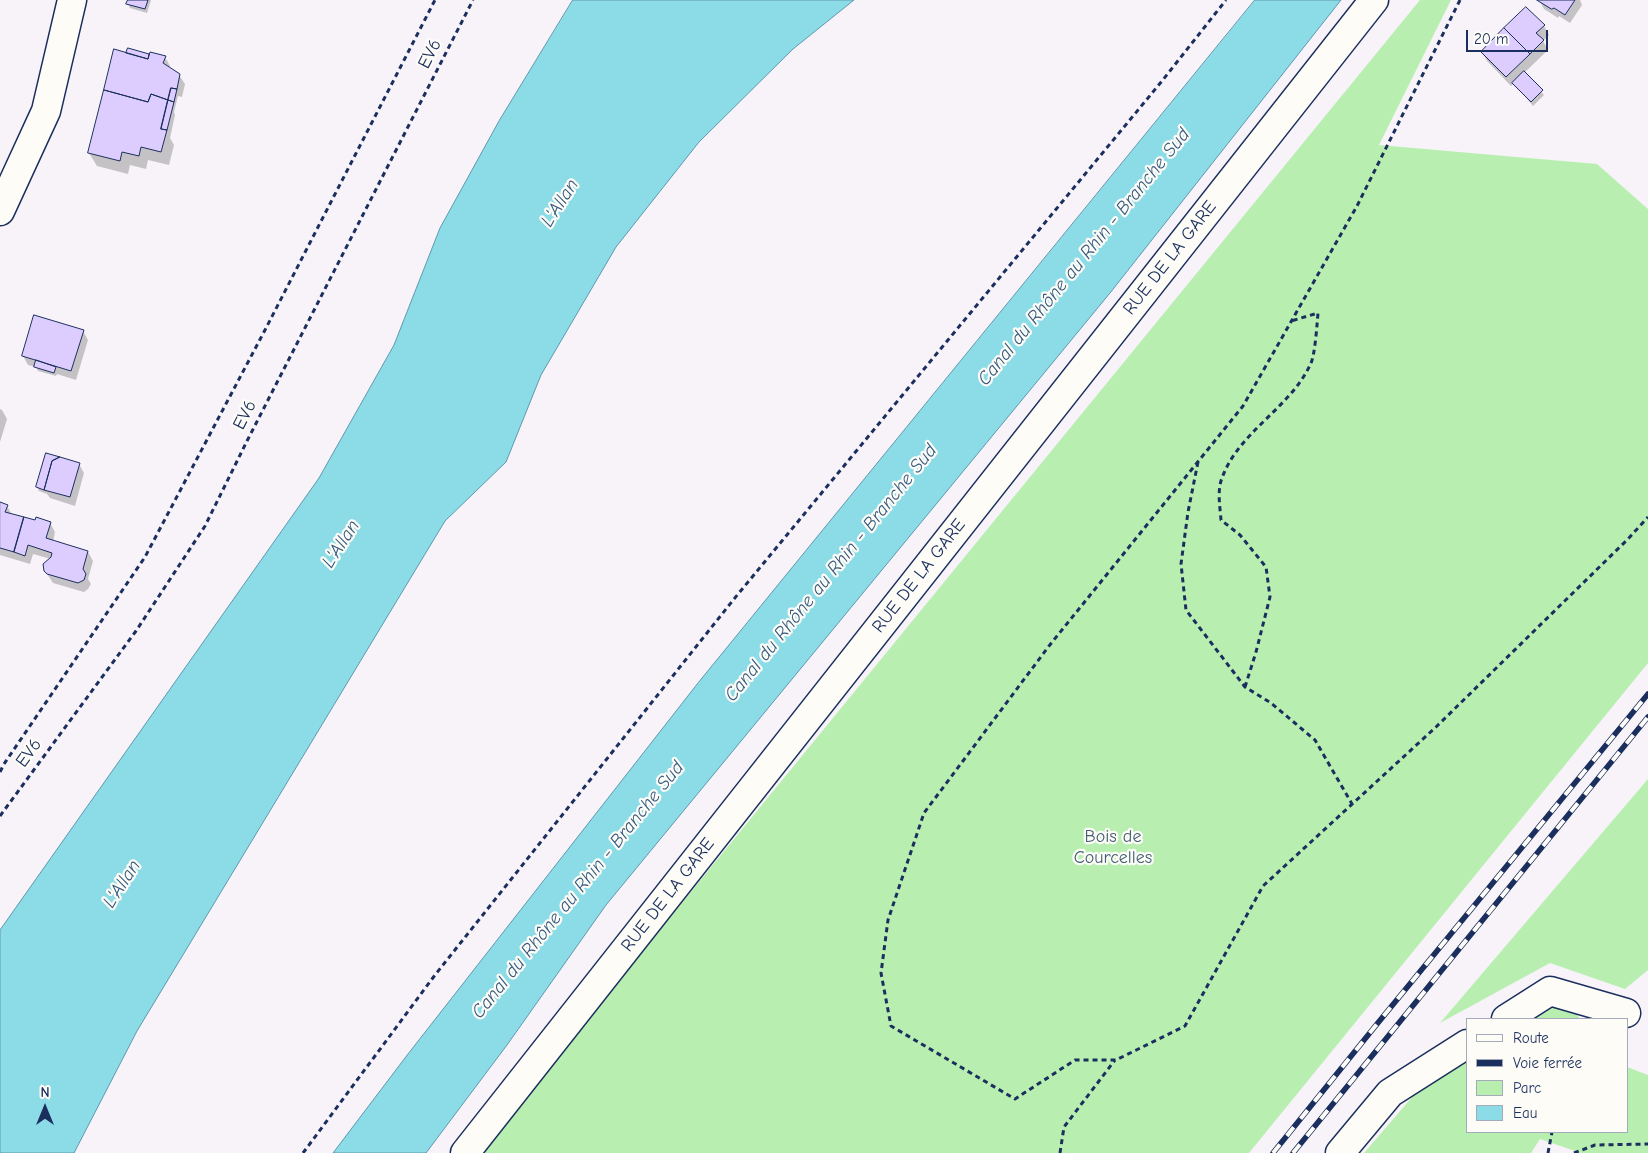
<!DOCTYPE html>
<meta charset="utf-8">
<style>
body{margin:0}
#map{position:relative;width:1648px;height:1153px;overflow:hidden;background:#f7f3f8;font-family:"Comic Neue",sans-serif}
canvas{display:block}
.legend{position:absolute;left:1466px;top:1018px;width:162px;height:115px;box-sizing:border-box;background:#fdfcf7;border:1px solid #a3aaba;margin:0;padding:6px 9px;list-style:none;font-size:15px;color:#1b2f5e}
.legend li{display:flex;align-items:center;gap:10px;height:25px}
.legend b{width:25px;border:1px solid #a3aaba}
.north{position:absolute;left:20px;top:1083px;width:50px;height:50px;-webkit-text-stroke:4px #fdfcf7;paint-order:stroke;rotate:0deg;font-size:14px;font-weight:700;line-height:20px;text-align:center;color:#1b2f5e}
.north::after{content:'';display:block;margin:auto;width:18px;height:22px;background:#1b2f5e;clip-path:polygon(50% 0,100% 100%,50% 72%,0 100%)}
.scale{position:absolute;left:1466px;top:30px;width:82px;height:22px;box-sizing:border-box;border:2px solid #1b2f5e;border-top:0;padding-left:6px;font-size:15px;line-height:18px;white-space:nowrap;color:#1b2f5e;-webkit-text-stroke:4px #fdfcf7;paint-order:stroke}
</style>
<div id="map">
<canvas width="1648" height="1153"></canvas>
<ul class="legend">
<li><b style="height:6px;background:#fdfcf7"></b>Route</li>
<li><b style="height:6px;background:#1b2f5e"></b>Voie ferrée</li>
<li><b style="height:14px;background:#b8efb1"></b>Parc</li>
<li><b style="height:14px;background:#8bdce7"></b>Eau</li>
</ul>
<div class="north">N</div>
<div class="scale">20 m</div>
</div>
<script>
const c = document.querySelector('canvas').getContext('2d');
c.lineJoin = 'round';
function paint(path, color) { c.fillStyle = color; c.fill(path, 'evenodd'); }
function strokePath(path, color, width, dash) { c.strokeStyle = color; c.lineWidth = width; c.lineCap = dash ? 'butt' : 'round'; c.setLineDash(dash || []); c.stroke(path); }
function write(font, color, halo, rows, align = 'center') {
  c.font = font + ' "Comic Neue",sans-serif'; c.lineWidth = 4.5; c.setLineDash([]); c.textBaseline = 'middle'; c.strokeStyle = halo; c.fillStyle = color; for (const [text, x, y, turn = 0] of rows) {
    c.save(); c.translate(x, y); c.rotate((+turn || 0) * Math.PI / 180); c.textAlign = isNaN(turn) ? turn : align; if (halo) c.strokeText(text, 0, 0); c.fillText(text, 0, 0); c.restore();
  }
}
paint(new Path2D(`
 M1420,0h31l-72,145 218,19 51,45v454l-399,490h-768l150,-188z
 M1648,779v191l-23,19 -75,-26 -110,60z
 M1571,1005l9,14h-50l16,-10z
 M1467,1061v71h160v-65l21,8v78h-67l-41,-14 -9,14h-167l49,-57z`), '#b8efb1');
const water = new Path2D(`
 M573,0h281l-61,49 -94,93 -83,105 -75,128 -35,87 -61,59 -308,510 -63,122h-74v-223l319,-452 75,-133 46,-117 59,-107z
 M1255,0h86l-231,293 -504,612 -99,140 -81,108h-93l75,-99 290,-371z`);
paint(water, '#8bdce7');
strokePath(water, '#5e97b0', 1);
paint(new Path2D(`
 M129,0h22l-4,13 -17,-5 -2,-4z
 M1539,0h41l2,5 -12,18 -11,-7 -1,2 -14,-9z
 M1526,9l18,17 5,9 -6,6 5,9 -24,23 20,22 -11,11 -19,-23 -3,3 -24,-25 -5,-9z
 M128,50l22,6 15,1 5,9 -1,3 10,6 6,9 -3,13 -4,-1 -4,16 1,3 -5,23 4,7 -5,20 -21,-5 -2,9 -16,-4 -2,9 -31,-8 -8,-13 40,-98z
 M83,331l5,9 -12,40 -19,-6 -1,2 -18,-5 -2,-4 -8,-2 -5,-9z
 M0,409l2,1 5,9 -7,23z
 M79,464l5,9 -9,33 -25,-8 -3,-4 -8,-3 -2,-4z
 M0,504l7,2 5,9 24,7 14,1 5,9 -2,10 35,10 5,9 -5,18 3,5 -3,5 -4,3 -31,-9 -8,-12 6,-12 -18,-5 -3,10 -30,-9z`), '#0003');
const building = new Path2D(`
 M128,0h20l-3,9 -19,-5z
 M1537,0h38l-10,15 -11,-7 -2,1z
 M1526,7l19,18 -9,8 8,7 -14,14 -26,-26z
 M1504,28l26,26 -24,23 -25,-25z
 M128,48l21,6 -1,5 -22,-6z
 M114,49l34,10 2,-7 16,4 -3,7 17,11 -3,15 -6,-1 -3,12 -17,-6 -3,8 -44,-12z
 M1524,71l19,19 -12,12 -19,-19z
 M171,88l6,1 -3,13 -6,-2z
 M104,90l44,12 3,-8 17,6 -7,29 6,1 -6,22 -20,-5 -2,9 -17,-4 -2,9 -32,-8z
 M168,100l6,2 -7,28 -6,-1z
 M34,315l50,15 -13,41 -49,-15z
 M36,360l20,7 -2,6 -20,-6z
 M46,453l14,4 -8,4 -8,29 -8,-3z
 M60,457l20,6 -10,34 -26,-7 8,-29z
 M0,502l8,3 -3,7 19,5 -10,35 -14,-4z
 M24,517l11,3 1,-3 15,5 -5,16 42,13 -5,18 3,5 -2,6 -6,3 -31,-9 -3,-3 -1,-7 8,-7 1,-4 -24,-8 -3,11 -11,-4z`);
paint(building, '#ddcdfe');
strokePath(building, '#1b2f5e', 1);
const minor = new Path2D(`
 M1506,1019l44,-28 76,22
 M1340,1153l50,-60 77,-49`);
const secondary = new Path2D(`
 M0,211l46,-100 26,-111
 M465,1153l909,-1153`);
strokePath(minor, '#1b2f5e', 31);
strokePath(secondary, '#1b2f5e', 31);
strokePath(new Path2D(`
 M1460,0l-103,206 -114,200 -194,240 -125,167 -36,107 -7,53 10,53 124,73 60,-39h41l69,-34 78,-140 173,-159 192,-188 20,-22
 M1198,462l-10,50 -7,52 5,46 59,77 26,16 44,37 37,64
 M1245,687l11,-35 14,-55 -4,-30 -26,-32 -19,-15c-1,-13 -4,-30 1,-42 17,-47 69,-70 89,-115 4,-9 6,-38 7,-50l-27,8
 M0,772l4,-8 141,-207 120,-227 170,-330
 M0,816l136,-185 69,-105 42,-85 226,-441
 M303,1153l132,-178 299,-376 428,-518 64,-81
 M1060,1153l4,-26 51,-67
 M1548,1153l4,-21
 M1574,1153l21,-8 53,-1`), '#1b2f5e', 3, [5, 4]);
strokePath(minor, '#fdfcf7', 28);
strokePath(secondary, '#fdfcf7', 28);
const rail = new Path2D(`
 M1273,1153l104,-129 271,-330
 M1293,1153l355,-436`);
strokePath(rail, '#1b2f5e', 5.5);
strokePath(rail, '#fdfcf7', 4, [11]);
write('18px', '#1b2f5e', '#fdfcf7', [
 ["EV6",430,54,-63],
 ["RUE DE LA GARE",1170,258,-52],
 ["EV6",245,415,-63],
 ["RUE DE LA GARE",919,576,-52],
 ["EV6",29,753,-54],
 ["RUE DE LA GARE",668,895,-52]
]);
write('18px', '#425f73', '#fdfcf7', [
 ["Bois de",1113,837],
 ["Courcelles",1113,858]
]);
write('italic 19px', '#375a80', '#fdfcf7', [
 ["L'Allan",560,203,-57],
 ["Canal du Rhône au Rhin - Branche Sud",1084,257,-51],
 ["L'Allan",341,544,-57],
 ["Canal du Rhône au Rhin - Branche Sud",831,573,-51],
 ["L'Allan",122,884,-57],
 ["Canal du Rhône au Rhin - Branche Sud",578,890,-51]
]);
</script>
